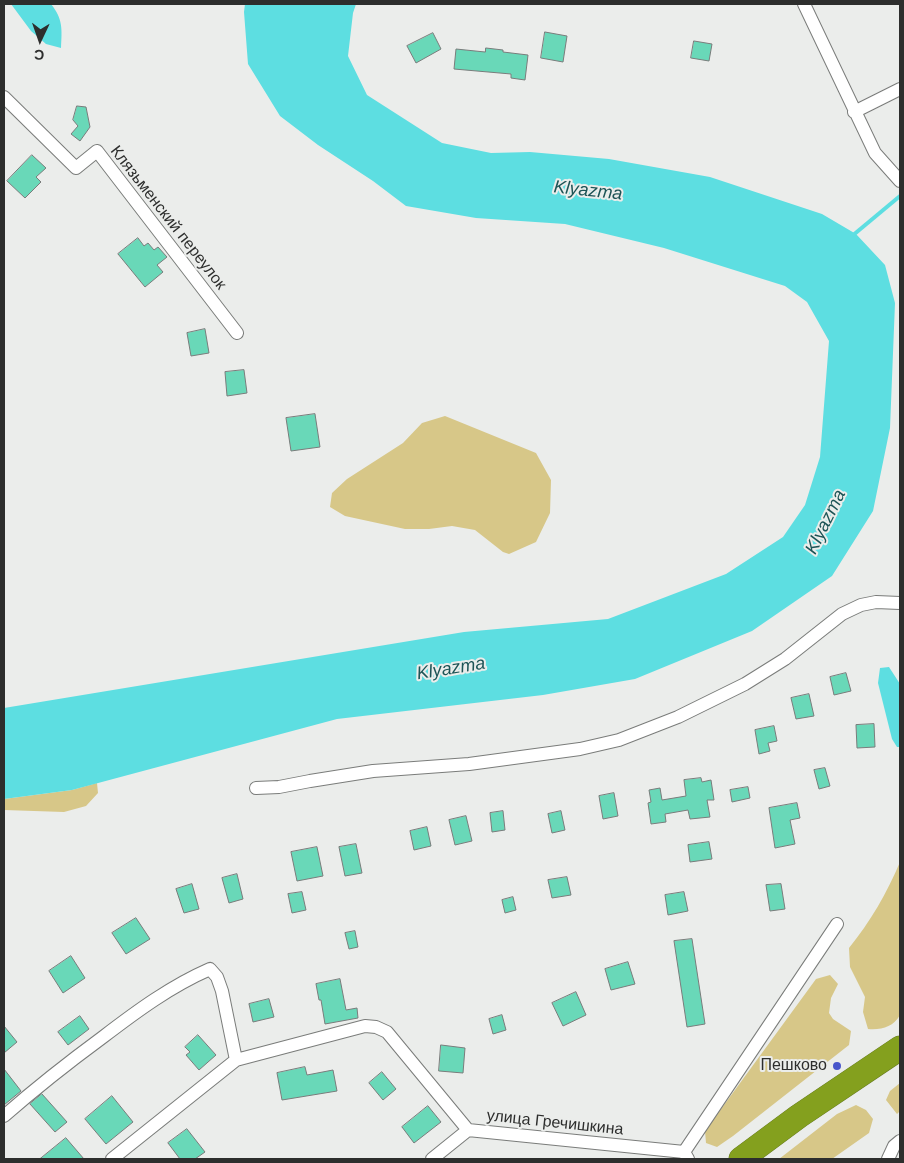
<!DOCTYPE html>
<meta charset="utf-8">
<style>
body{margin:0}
#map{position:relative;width:904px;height:1163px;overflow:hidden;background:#ebedeb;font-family:Helvetica,sans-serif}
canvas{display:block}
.frame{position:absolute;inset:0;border:5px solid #2d2e2d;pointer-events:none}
.north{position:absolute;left:15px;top:15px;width:50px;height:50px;-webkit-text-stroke:4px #ebedeb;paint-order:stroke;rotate:183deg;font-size:14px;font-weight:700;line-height:20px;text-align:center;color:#2d2e2d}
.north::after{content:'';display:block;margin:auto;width:18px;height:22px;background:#2d2e2d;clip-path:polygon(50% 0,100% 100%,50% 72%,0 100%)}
</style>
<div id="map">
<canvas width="904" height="1163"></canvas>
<div class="frame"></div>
<div class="north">С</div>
</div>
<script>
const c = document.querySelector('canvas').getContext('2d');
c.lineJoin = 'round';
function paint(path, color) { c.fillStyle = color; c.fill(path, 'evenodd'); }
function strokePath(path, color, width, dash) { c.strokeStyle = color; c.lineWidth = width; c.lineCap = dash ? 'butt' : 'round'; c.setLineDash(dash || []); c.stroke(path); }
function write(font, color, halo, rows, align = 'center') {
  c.font = font + ' Helvetica,sans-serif'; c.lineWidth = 4; c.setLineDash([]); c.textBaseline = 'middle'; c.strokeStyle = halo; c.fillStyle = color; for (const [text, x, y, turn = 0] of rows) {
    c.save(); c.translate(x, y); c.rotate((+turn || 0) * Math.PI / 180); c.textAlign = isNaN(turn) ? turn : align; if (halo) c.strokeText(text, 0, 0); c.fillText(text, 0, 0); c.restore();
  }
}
paint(new Path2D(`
 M445,416l91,37 15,27 -1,33 -14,29 -27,12 -6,-2 -28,-22 -23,-4 -23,3h-24l-60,-13 -15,-9 2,-14 15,-14 56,-36 19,-20z
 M97,783l1,10 -12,13 -22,6 -60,-2v-11l68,-9z
 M900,862v153c-7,12 -18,15 -32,14l-5,-17 2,-15 -15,-30 -1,-19c21,-26 38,-55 51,-86z
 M830,975l8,9 -7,14 -2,15 4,6 18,12 -2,14 -116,91 -16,11 -11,-4 -1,-12 111,-152z
 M900,1083v28l-3,3 -11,-14 4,-9z
 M856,1105l10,5 7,9 -4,14 -37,26h-53l58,-45z`), '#d7c788');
paint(new Path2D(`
 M11,4h40c12,15 11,25 10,44l-15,-4 -15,-13z
 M245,4h111l-3,9 -5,43 19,39 75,48 49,10 39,-1 79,7 101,18 112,37 34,20 29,31 10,38 -5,125 -17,83 -41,65 -80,55 -117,48 -92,16 -206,24 -265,71 -68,9v-91l460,-76 144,-13 118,-45 57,-37 22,-32 15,-48 9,-116 -22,-39 -22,-16 -121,-38 -99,-24 -89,-6 -70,-12 -33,-25 -55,-36 -38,-29 -32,-52 -4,-52z
 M889,667l11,17v63h-3l-5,-8 -14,-56 2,-15z`), '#5ddee1');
strokePath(new Path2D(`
 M852,236l48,-40`), '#5ddee1', 4);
const building = new Path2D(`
 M545,32l22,4 -4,26 -22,-4z
 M433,33l8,16 -25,14 -9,-17z
 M694,41l18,3 -3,17 -18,-3z
 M486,48l17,2v2l25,3 -3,25 -14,-2v-4l-57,-5 2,-20 29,3z
 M77,106l9,1 4,20 -10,14 -9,-7 7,-8 -5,-6z
 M32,155l14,13 -10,9 5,5 -16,16 -18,-17z
 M138,238l6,8 4,-3 6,7 4,-3 9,10 -10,8 6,7 -18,15 -27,-33z
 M205,329l4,24 -18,3 -4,-23z
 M244,370l3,23 -20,3 -2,-24z
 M315,414l5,33 -29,4 -5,-33z
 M846,673l5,18 -17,4 -4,-18z
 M809,694l5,22 -18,3 -5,-21z
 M874,724l1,23 -18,1 -1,-23z
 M774,726l3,15 -9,2 2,8 -11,3 -4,-24z
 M825,768l5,18 -11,3 -5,-19z
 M701,778l1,4 9,-2 3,20h-7l3,17 -20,2 -2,-9 -23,4 1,8 -15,2 -3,-21 3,-1 -2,-12 11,-2 2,12 24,-4 -2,-16z
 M748,787l2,11 -18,4 -2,-12z
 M614,793l4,23 -15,3 -4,-23z
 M797,803l3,15 -10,2 5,24 -20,4 -6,-40z
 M503,811l2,19 -13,2 -2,-19z
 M561,811l4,19 -13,3 -4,-19z
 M466,816l6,25 -17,4 -6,-25z
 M427,827l4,19 -17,4 -4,-19z
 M709,842l3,17 -22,3 -2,-17z
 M356,844l6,29 -17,3 -6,-29z
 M317,847l6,29 -26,5 -6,-29z
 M237,874l6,25 -14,4 -7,-25z
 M567,877l4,18 -19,3 -4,-18z
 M192,884l7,25 -15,4 -8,-24z
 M781,884l4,25 -15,2 -4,-26z
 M302,892l4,18 -14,3 -4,-19z
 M684,892l4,19 -20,4 -3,-20z
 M513,897l3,13 -11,3 -3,-13z
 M136,918l14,21 -24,15 -14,-21z
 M355,931l3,16 -9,2 -4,-16z
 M692,939l13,85 -18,3 -13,-86z
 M71,956l14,22 -22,15 -14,-22z
 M628,962l7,22 -24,6 -6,-21z
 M340,979l6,31 11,-2 1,10 -33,6 -4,-24h-2l-3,-16z
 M576,992l10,23 -23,11 -11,-23z
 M269,999l5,18 -21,5 -4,-18z
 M502,1015l4,15 -13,4 -4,-15z
 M80,1016l9,13 -21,16 -10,-13z
 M4,1026l13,16 -13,11z
 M198,1035l18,20 -17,15 -13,-15 4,-3 -5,-5z
 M441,1045l24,3 -2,25 -24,-2z
 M305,1067l2,8 26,-5 4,21 -55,9 -5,-27z
 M4,1069l17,22 -17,14z
 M382,1072l14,17 -13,11 -14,-17z
 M42,1094l25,28 -12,10 -25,-28z
 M112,1096l21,26 -27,22 -21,-25z
 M428,1106l13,16 -27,21 -12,-16z
 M187,1129l18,23 -10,7h-15l-12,-16z
 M66,1138l18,21h-44z`);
paint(building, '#69d8b8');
strokePath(building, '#797c7b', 1);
const street = new Path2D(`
 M804,4l71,149 25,28
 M4,97l72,71 21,-17 140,182
 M854,112l46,-23
 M256,788l23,-1 31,-6 63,-10 96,-7 111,-15 39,-9 59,-23 67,-33 40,-25 57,-45 19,-9 15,-3 24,1
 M4,1116c32,-28 65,-54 99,-79 34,-26 68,-51 107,-68l7,8 5,14 14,69
 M684,1152l153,-228
 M112,1159l124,-99 129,-34 11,1 11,5 81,98 216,22 4,7
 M432,1159l36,-29
 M888,1159l6,-13 6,-5`);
const highway = new Path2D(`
 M741,1159l58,-43 101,-68`);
strokePath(street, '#7a7c7a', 14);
strokePath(highway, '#667823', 25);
strokePath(street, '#fff', 12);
strokePath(highway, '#84a01e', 24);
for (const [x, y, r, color] of [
 [837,1066,5,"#4856cb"]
]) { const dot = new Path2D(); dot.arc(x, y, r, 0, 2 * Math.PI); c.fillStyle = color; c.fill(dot); strokePath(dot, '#ebedeb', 2); }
write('16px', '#2d2e2d', '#ebedeb', [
 ["Клязьменский переулок",168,218,52],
 ["улица Гречишкина",555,1123,6]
]);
write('16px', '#2d2e2d', '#ebedeb', [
 ["Пешково",827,1066]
], 'right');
write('italic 18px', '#1d5456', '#ebedeb', [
 ["Klyazma",588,191,6],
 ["Klyazma",826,522,-64],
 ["Klyazma",451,669,-9]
]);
</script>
